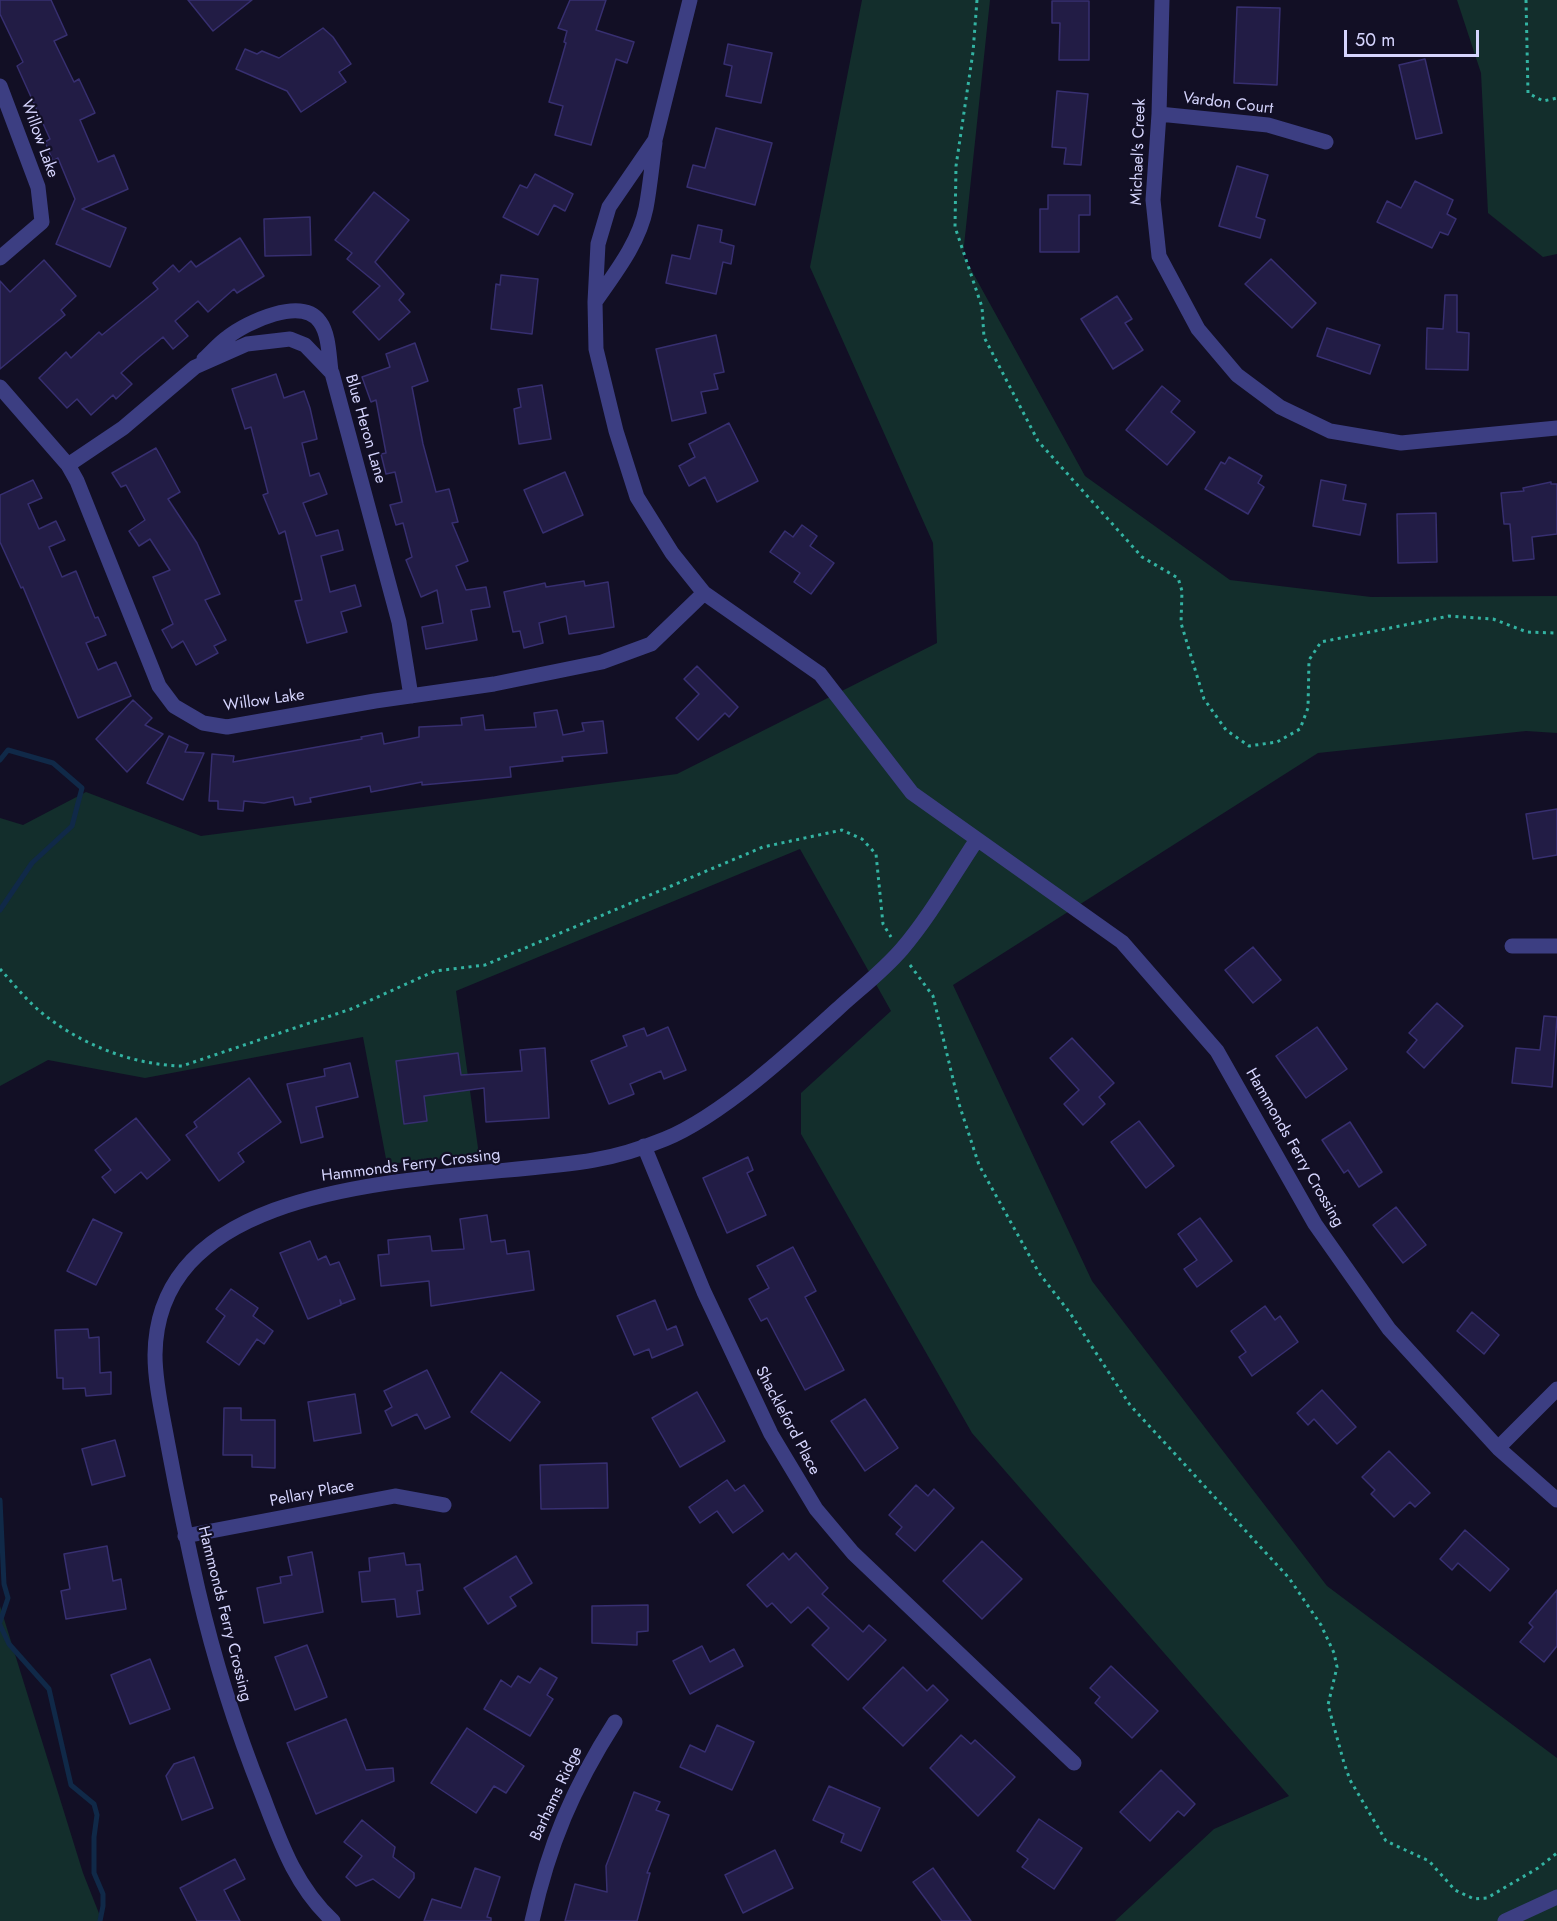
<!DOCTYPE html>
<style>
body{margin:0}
#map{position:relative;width:1557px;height:1921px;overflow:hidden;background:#120f25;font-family:Jost,sans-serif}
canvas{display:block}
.scale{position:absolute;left:1344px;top:30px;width:135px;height:27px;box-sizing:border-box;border:3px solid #d6d5fe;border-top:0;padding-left:8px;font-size:18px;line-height:21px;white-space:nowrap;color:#d6d5fe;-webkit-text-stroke:4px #120f25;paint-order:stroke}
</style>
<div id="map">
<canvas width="1557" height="1921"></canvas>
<div class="scale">50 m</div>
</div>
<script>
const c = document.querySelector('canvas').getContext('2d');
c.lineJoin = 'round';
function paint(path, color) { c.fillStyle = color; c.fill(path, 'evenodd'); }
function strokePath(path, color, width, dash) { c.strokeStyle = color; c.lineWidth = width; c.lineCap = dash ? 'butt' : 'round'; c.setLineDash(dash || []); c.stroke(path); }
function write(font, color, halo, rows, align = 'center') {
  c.font = font + ' Jost,sans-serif'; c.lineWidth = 4.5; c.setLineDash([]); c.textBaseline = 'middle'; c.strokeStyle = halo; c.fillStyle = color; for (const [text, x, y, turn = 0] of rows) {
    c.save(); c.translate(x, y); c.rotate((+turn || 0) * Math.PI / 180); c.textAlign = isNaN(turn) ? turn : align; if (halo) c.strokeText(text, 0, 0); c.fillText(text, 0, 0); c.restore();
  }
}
paint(new Path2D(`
 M862,0h128l-27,255 122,221 145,104 141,17 186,-1v137l-31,-2 -208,22 -365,232 139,296 235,305 230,172v163h-442l99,-92 75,-33 -317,-363 -171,-299v-41l90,-82 -91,-162 -344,142 23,164 -92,9 -24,-127 -218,41 -97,-18 -48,26v-268l23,7 63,-33 115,44 476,-62 260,-131 -4,-100 -123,-276z
 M1457,0h100v254l-14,3 -55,-44 -7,-140z
 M0,1606l83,267 19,48h-102z`), '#132e2c');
strokePath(new Path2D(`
 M0,760l8,-10 45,13 29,25 -10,38 -40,37 -32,47
 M0,1500l4,84 4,14 -8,24
 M0,1625l9,19 40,45 22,96 23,19 3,11 -3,22v36l9,21v12l-3,15`), '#102948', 5);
const building = new Path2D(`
 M0,0h51l16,35 -13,6 20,41 5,-3 16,34 -15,7 18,42 16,-7 14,34 -46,20 44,19 -16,39 -54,-23 19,-45 -17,-41 -5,3 -8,-19 5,-3 -33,-73 6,-4 -23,-48z
 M188,0h64l-39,31z
 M570,0h36l-10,30 38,12 -7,21 -11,-4 -25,86 -36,-10 8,-29 -14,-4 17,-59 -2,-1 3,-11 -9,-3z
 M1052,1h37v59h-30l1,-37h-8z
 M1237,7l43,1 -3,77 -43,-2z
 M323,28l10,9 18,27 -12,8 7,10 -45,30 -14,-21 -51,-22 9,-20 12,5 5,-3 17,7z
 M728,44l44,9 -11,50 -35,-7 6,-30 -8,-2z
 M1425,59l17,74 -26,6 -17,-74z
 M1057,91l31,3 -7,71 -17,-1 2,-16 -14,-1z
 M716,128l56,15 -17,62 -68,-18 6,-22 12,3z
 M1237,166l31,9 -12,42 9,3 -5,18 -41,-12z
 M535,174l38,20 -8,17 -11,-6 -16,30 -35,-18 17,-32 7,3z
 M1415,181l38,19 -6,14 9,5 -8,16 -8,-3 -8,16 -55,-26 10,-21 14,7z
 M374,192l35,28 -34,42 29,32 -5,6 11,12 -31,28 -26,-28 27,-26 -33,-27 5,-6 -17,-13z
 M1048,195h42v20h-11v37h-39v-43h8z
 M310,217l1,38 -46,1 -1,-37z
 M698,225l24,5 -2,12 14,4 -3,18 -8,-2 -7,32 -50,-11 6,-28 18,4z
 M240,238l24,38 -27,17 -3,-4 -26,23 -10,-11 -23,20 13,15 -15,13 -10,-12 -24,20 -18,16 11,11 -16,15 -3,-4 -22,20 -14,-16 -10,9 -28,-30 27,-26 5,6 28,-26 3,3 56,-46 -5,-6 20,-18 6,7 12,-11 5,6z
 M1271,259l45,44 -24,25 -47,-44z
 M44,260l32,36 -15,14 4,5 -65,54v-88l10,11z
 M501,275l37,4 -6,55 -41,-5 5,-45 4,1z
 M1445,295h12v37l12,1 -1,37 -42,-1 1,-41 16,1z
 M1117,296l15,23 -7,4 18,27 -30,19 -32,-50z
 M1327,328l53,17 -10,29 -53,-18z
 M716,335l8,37 -10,2 4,15 -17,3 5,21 -34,8 -16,-72z
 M415,343l13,38 -16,6 11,57 13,48 13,-3 9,33 -6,1 16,38 -12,5 10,24 20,-3 4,20 -19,3 6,30 -51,9 -4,-22 21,-4 -6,-33 -16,7 -15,-37 6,-3 -9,-34 -7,2 -6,-20 12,-3 -7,-30 -9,2 -5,-20 5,-1 -10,-53 -5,2 -9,-25 28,-10 -4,-13z
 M276,374l8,24 20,-7 6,17 7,31 -15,4 8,33 9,-3 8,21 -24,9 13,33 22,-6 5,20 -22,6 9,36 25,-7 6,21 -20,6 6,20 -40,11 -12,-42 7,-1 -17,-69 -6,3 -16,-39 5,-2 -17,-66 -6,2 -13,-40z
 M542,385l9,54 -32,5 -5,-35 7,-2 -3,-18z
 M1162,386l18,15 -9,11 24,20 -28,33 -41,-35z
 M729,423l29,58 -41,21 -12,-25 -16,9 -10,-20 16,-9 -6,-13z
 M156,448l24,44 -12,7 29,44 23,51 -15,6 21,40 -12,6 4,7 -22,12 -13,-24 -11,7 -10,-18 11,-6 -20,-47 17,-7 -20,-31 -11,7 -10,-15 16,-11 -19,-35 -5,2 -9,-14z
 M1229,457l33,19 -4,7 6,4 -16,27 -43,-25 16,-27 4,2z
 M565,472l18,43 -40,18 -19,-43z
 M33,480l9,18 -14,6 11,25 17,-8 9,19 -16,7 13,30 14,-6 19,47 3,-1 8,18 -20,8 12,27 18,-8 15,34 -53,22 -55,-131 -2,1 -21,-46v-47z
 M1321,480l25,5 -3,15 23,4 -6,31 -47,-9z
 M1551,482v2h6v50l-25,3 2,22 -21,2 -3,-37h-6l-3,-31 23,-2 -1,-3z
 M1436,513l1,49 -39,1 -1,-49z
 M802,525l15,11 -7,10 24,17 -23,31 -17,-12 6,-9 -30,-21 15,-21 8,6z
 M584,581l1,5 23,-4 6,45 -45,7 -3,-18 -27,7 4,20 -19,5 -4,-17 -7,1 -9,-40 41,-9 1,4z
 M697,666l41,41 -9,10 -4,-4 -27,27 -22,-22 23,-24 -15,-15z
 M133,700l19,18 -7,7 18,9 -36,38 -31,-33z
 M557,710l6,25 21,-4 -2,-8 21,-2 4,32 -45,4 1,4 -53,6 1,10 -89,8v-3l-51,10 -1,-6 -60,12 1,4 -16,3 -2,-8 -29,6 -20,-2 -1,10 -25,-2v-8h-9l3,-47 22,2 -1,6 129,-23 -1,-2 21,-4 2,11 35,-7v-10l43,-2 -1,-7 22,-3 2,15 51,-3 -2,-14z
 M169,736l19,9 -3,7 19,1 -21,47 -36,-17z
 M1557,809v46l-24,4 -7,-45z
 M1253,947l28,33 -28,23 -28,-33z
 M1437,1003l26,23 -39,42 -17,-16 10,-12 -8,-7z
 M1544,1016l13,1 -5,70 -40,-4 4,-35 24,2z
 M668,1027l18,43 -22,9 -3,-8 -31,13 4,10 -25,10 -18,-43 36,-15 -4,-10 21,-8 3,8z
 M1317,1027l30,42 -41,29 -30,-42z
 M1072,1038l42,45 -15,14 6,7 -22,21 -19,-21 15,-14 -29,-32z
 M545,1048l4,70 -63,4 -2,-34 -60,8 3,25 -23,3 -8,-63 62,-8 3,22 61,-4 -2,-21z
 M350,1063l8,34 -42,10 7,30 -22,6 -14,-59 38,-8 -1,-7z
 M249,1078l32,44 -43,31 6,9 -25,19 -33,-46 11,-8 -3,-5z
 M136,1118l34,42 -23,19 -6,-7 -26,21 -13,-16 9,-7 -16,-20z
 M1139,1121l35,45 -28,22 -35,-46z
 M1350,1122l32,50 -23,15 -11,-17 -4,3 -22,-33z
 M748,1157l5,13 -6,3 19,42 -39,18 -24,-55z
 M1396,1207l30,38 -23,18 -30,-38z
 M487,1215l4,27 14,-2 2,14 22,-3 5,39 -103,16 -2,-25 -48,5 -3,-31 11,-1 -1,-14 42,-4 2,15 32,-2 -4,-30z
 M1200,1218l32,43 -35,26 -13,-18 13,-9 -19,-26z
 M93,1219l29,14 -26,52 -29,-14z
 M310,1241l8,19 8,-4 4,9 9,-3 16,37 -13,5 -2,-4 1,5 -33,14 -28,-66z
 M793,1247l23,44 -11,6 39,73 -39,20 -38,-72 -6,3 -12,-22 20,-11 -12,-22z
 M231,1289l27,19 -5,8 20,15 -9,13 -7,-5 -18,26 -32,-23 18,-26 -9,-7z
 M655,1300l12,30 9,-4 7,19 -31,13 -3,-9 -15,6 -17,-39z
 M1265,1306l10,14 5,-4 18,26 -46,34 -13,-19 7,-5 -15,-21z
 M1472,1312l27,23 -15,19 -27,-23z
 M88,1329l1,9 10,-1 1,36 11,-1v22l-25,2 -1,-8 -22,1v-11h-6l-2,-48z
 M427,1370l23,47 -25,12 -8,-15 -25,12 -7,-15 7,-4 -8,-16z
 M501,1372l39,30 -30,39 -39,-29z
 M1322,1390l34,37 -19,17 -23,-25 -6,6 -11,-12z
 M697,1392l28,49 -45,26 -28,-49z
 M355,1394l6,39 -47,8 -6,-39z
 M865,1399l33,49 -33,23 -34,-50z
 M224,1408h17v12h34v48l-23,-1v-12h-29z
 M115,1440l10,36 -33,9 -10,-36z
 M1389,1451l41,42 -15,14 -5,-5 -16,15 -23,-23 4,-4 -13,-13z
 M607,1463l1,45 -67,1 -1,-44z
 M727,1480l8,11 9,-6 19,26 -30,22 -16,-22 -17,12 -11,-16z
 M916,1485l12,11 6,-7 20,19 -39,43 -19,-17 6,-7 -13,-12z
 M1465,1530l44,39 -19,22 -32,-28 -6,7 -12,-11z
 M982,1541l40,38 -40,40 -39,-38z
 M107,1546l6,35 8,-2 5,30 -60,10 -5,-28 9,-2 -6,-35z
 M312,1552l11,60 -59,11 -7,-35 24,-5 -1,-6 12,-2 -4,-18z
 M404,1553l2,12 14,-1 3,26 -6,1 3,23 -23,3 -2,-18 -33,3 -3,-30 11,-1 -1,-13z
 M783,1553l6,7 7,-7 32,35 -6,6 41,38 6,-7 17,15 -38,40 -36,-35 17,-17 -21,-21 -17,16 -19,-20 -5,4 -20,-22z
 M516,1556l16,27 -22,14 6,9 -28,18 -24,-36z
 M1557,1590v56l-13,16 -24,-20 13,-15 -4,-4z
 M648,1605v26l-11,1v13l-45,-2v-37z
 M307,1645l20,52 -32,13 -20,-53z
 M702,1646l8,16 24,-13 9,17 -53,28 -17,-33z
 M150,1659l20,50 -40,15 -19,-49z
 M1111,1666l47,45 -26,27 -37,-35 5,-6 -10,-9z
 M903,1667l24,24 6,-6 15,15 -45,46 -40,-38z
 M540,1668l17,10 -10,17 6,4 -23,37 -46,-27 17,-29 10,7 7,-11 12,7z
 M346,1719l20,51 27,-2 1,13 -78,33 -29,-71z
 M717,1725l37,17 -22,48 -52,-23 10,-22 15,7z
 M467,1728l57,38 -18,27 -12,-7 -18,27 -45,-30z
 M961,1735l10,9 4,-4 40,37 -37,39 -48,-48z
 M194,1757l19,51 -31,12 -16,-44 8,-12z
 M1161,1770l34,34 -11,12 -6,-5 -28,30 -30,-29z
 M829,1786l51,22 -19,43 -20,-9 3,-8 -31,-14z
 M634,1792l26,10 -4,8 13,5 -22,58h3l-13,48h-72l10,-37 32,8 -1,-26z
 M1039,1819l43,29 -28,41 -32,-22 6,-8 -11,-8z
 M362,1820l33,27 -2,10 21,16v5l-15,20 -26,-19 -17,7 -10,-9 16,-21 -18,-14z
 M775,1850l18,38 -50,25 -18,-38z
 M235,1859l10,20 -21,11 16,31h-43l-17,-33z
 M475,1868l25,9 -13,40 4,1v3h-67l8,-22 29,9z
 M933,1868l38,53h-29l-29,-39z`);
paint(building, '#221c45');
strokePath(building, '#372f70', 1.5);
strokePath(new Path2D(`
 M977,0l-4,52 -17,114 -1,61 27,80 2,30 54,104 104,116 36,21 4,13 -1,32 23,76 22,31 23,16 28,-4 23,-13 8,-21 1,-48 12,-18 128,-26 44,3 34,13 30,1
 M1526,0l2,93 15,8 14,-3
 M910,965l23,31 26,108 20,61 60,108 31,40 60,92 159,173 32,47 13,28 3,14 -9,38 16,58 6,17 36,61 43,20 26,29 19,9 13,-1 51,-30 19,-15
 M0,969c13,14 26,31 42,44 38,31 90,52 140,53l169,-57 84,-38 50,-6 278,-118 79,-17 20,9 14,15 7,70 8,13`), '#33b3a2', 3, [3, 4.5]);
strokePath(new Path2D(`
 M690,0l-35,140 -46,67 -11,37 -3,58 1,47 20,82 21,66 35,56 32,40 116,81 92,119 210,149 95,109 98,173 74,105 109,119 59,52
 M1162,0l-3,114 -6,86 6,56 39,73 39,46 43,32 50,24 71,12 156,-15
 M0,86l38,101 4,35 -42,36
 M1159,114l109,11 58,17
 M595,302c20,-29 44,-59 51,-94 4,-21 6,-44 9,-65
 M204,359c8,-7 15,-16 24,-22 19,-15 74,-41 92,-15 9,12 9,35 11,49
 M0,387l68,78 9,16 82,205 15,20 29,17 24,4 148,-26 119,-17 108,-22 49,-18 53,-51
 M68,465l55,-37 72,-61 52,-23 43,-5 15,6 27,28 67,249 12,74
 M1512,946h45
 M644,1146l60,146 67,142 45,75 37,44 221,210
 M1498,1448l59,-59
 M185,1536l210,-40 49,9
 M333,1921c-38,-35 -53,-80 -71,-127 -28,-70 -47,-131 -64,-204 -11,-48 -21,-97 -30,-145 -5,-29 -13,-60 -13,-90 2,-191 310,-172 439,-195 24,-4 49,-12 71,-21 58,-24 130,-91 177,-134 20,-18 42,-35 60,-56 28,-33 50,-72 74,-108
 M532,1921c17,-77 41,-133 83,-199
 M1505,1921l52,-24`), '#3c3e82', 15);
write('16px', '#d6d5fe', '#120f25', [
 ["Vardon Court",1228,104,7],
 ["Willow Lake",39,139,70],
 ["Michael's Creek",1139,152,-88],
 ["Blue Heron Lane",365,429,74],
 ["Willow Lake",264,701,-8],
 ["Hammonds Ferry Crossing",1294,1148,60],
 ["Hammonds Ferry Crossing",411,1166,-7],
 ["Shackleford Place",787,1421,62],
 ["Pellary Place",312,1494,-11],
 ["Hammonds Ferry Crossing",224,1614,76],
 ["Barhams Ridge",557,1794,-65]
]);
</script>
